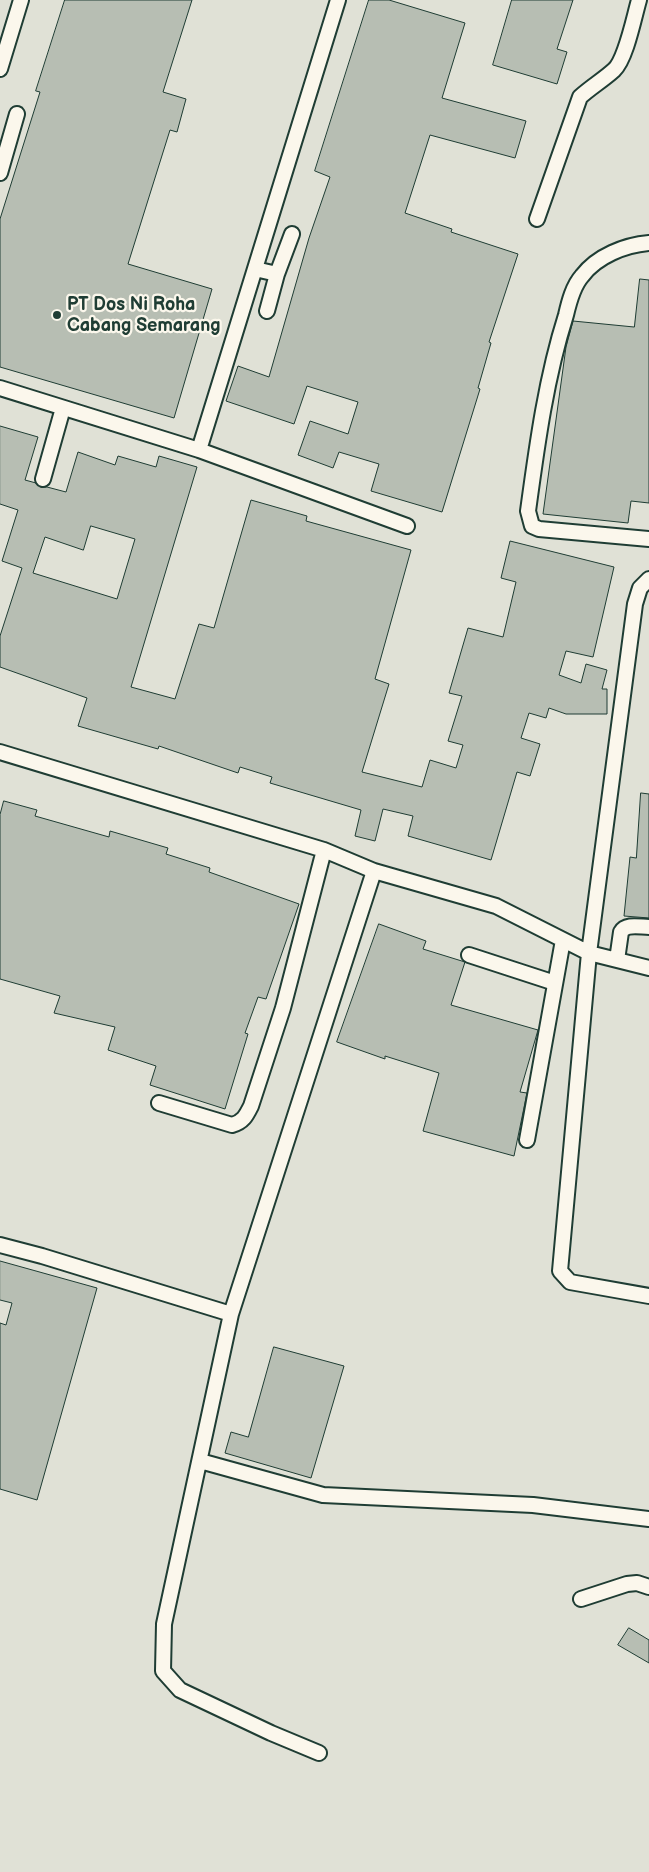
<!DOCTYPE html>
<style>
body{margin:0}
canvas{display:block;background:#f2f0e5}
</style>
<canvas width="649" height="1872"></canvas>
<script>
const c = document.querySelector('canvas').getContext('2d');
c.lineJoin = 'round';
function paint(path, color) { c.fillStyle = color; c.fill(path, 'evenodd'); }
function strokePath(path, color, width, dash) { c.strokeStyle = color; c.lineWidth = width; c.lineCap = dash ? 'butt' : 'round'; c.setLineDash(dash || []); c.stroke(path); }
function write(font, color, halo, rows, align = 'center') {
  c.font = font + ' "Balsamiq Sans",sans-serif'; c.lineWidth = 4.5; c.setLineDash([]); c.textBaseline = 'middle'; c.strokeStyle = halo; c.fillStyle = color; for (const [text, x, y, turn = 0] of rows) {
    c.save(); c.translate(x, y); c.rotate((+turn || 0) * Math.PI / 180); c.textAlign = isNaN(turn) ? turn : align; if (halo) c.strokeText(text, 0, 0); c.fillText(text, 0, 0); c.restore();
  }
}
paint(new Path2D(`
 M0,0h649v1872h-649z`), '#e0e1d6');
const building = new Path2D(`
 M65,0h127l-29,92 23,7 -9,33 -7,-2 -42,134 84,25 -38,129 -174,-51v-148l40,-127 -4,-1z
 M369,0h20l76,23 -23,75 84,23 -11,37 -85,-23 -25,78 47,16 -1,3 67,22 -29,88 2,1 -13,45 2,1 -38,123 -71,-21 8,-27 -40,-12 -6,16 -35,-13 12,-34 38,13 10,-32 -51,-16 -13,38 -68,-23 12,-35 31,11 40,-139 21,-61 -15,-6z
 M512,0h61l-16,49 10,3 -10,32 -64,-19z
 M640,279l9,1v223l-18,-2 -3,22 -85,-9 23,-167 7,-26 61,6z
 M0,426l38,11 -13,43 11,3 5,4h6l19,5 12,-40 37,13 3,-9 38,11 3,-11 38,11 -66,220 44,12 24,-75 15,4 37,-128 56,16 -1,5 105,29 -36,129 14,5 -27,88 60,15 8,-27 26,8 7,-23 -15,-4 14,-45 -13,-3 19,-65 35,9 13,-55 -15,-4 9,-37 104,26 -21,90 -27,-6 -7,24 22,8 5,-19 21,6 -5,19h5v25h-41l-17,-6 -3,10 -17,-5 -8,25 19,6 -10,32 -13,-4 -26,88 -83,-24 5,-20 -30,-7 -8,32 -20,-5 6,-26 -91,-27 2,-6 -32,-10 -2,6 -79,-27 -1,3 -80,-23 9,-28 -87,-31v-31l22,-68 -20,-7 16,-51 -18,-6zM91,526l44,13 -18,60 -84,-26 12,-36 38,13z
 M641,793l8,1v124l-25,-2 6,-59 6,1z
 M4,801l33,9 -2,6 74,21 1,-6 58,17 -2,6 44,14 -1,4 90,32 -33,95 -8,-2 -13,36 3,1 -23,75 -75,-24 6,-19 -48,-16 7,-23 -61,-14 6,-17 -60,-17v-164z
 M379,924l47,17 -3,8 42,13 -14,43 87,25 -18,62 7,1 -13,63 -91,-25 16,-58 -54,-17v3l-48,-17z
 M0,1261l97,27 -60,212 -37,-11v-166l6,2 6,-22 -12,-3z
 M274,1347l70,19 -33,112 -86,-25 6,-21 17,5z
 M629,1628l20,12v23l-31,-18z`);
paint(building, '#b7beb3');
strokePath(building, '#1f3d34', 1);
const minor = new Path2D(`
 M0,69l21,-69
 M0,173l17,-59
 M537,219l43,-122c11,-10 23,-17 34,-27 12,-11 20,-53 25,-70
 M649,243c-24,2 -52,13 -67,33 -9,10 -13,26 -16,39 -20,63 -29,130 -38,196l4,15 7,3 110,10
 M255,269l22,5 15,-40
 M267,311l10,-37
 M0,388l199,62 208,76
 M199,450l139,-450
 M43,479l20,-71
 M649,579l-9,9 -5,16 -46,349 -29,318 10,11 79,14
 M0,752l324,98 50,21 122,35 93,47 60,15
 M469,955l86,28
 M617,960l4,-28c5,-9 19,-5 28,-5
 M159,1103l73,22c11,-3 14,-9 19,-19l32,-98 41,-158
 M527,1140l36,-200
 M0,1245l42,11 189,58 143,-443
 M231,1314l-67,310 -1,47 17,19 91,43 48,20
 M200,1461l123,34 210,10 116,14
 M581,1599l46,-15 10,-1 12,4`);
strokePath(minor, '#1f3d34', 18);
strokePath(minor, '#fbf7ec', 14);
for (const [x, y, r, color] of [
 [57,315,5,"#1f3d34"]
]) { const dot = new Path2D(); dot.arc(x, y, r, 0, 2 * Math.PI); c.fillStyle = color; c.fill(dot); strokePath(dot, '#fbf7ec', 2); }
write('bold 18px', '#1f3d34', '#fbf7ec', [
 ["PT Dos Ni Roha",67,305],
 ["Cabang Semarang",67,326]
], 'left');
</script>
